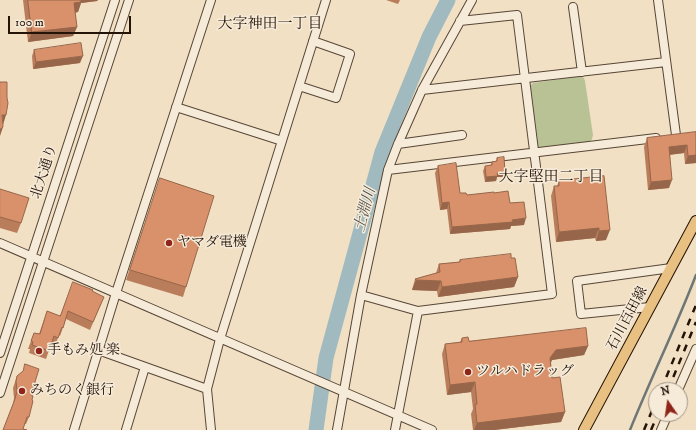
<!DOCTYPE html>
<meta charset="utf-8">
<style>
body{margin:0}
#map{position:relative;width:696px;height:430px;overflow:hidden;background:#f1e0c4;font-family:"IM FELL DW Pica",serif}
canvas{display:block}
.north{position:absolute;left:648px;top:382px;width:40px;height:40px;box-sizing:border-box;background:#f6ebd9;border:1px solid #a29585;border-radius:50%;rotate:347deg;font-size:11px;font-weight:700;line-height:16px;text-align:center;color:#241307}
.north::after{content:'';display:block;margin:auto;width:14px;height:18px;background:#8f2418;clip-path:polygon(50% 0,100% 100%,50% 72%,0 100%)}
.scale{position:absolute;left:8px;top:16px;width:123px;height:18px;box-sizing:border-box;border:2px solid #241307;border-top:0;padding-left:5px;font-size:12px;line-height:14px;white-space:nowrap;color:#241307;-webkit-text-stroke:3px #f6ebd9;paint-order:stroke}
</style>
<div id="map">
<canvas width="696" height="430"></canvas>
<div class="north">N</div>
<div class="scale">100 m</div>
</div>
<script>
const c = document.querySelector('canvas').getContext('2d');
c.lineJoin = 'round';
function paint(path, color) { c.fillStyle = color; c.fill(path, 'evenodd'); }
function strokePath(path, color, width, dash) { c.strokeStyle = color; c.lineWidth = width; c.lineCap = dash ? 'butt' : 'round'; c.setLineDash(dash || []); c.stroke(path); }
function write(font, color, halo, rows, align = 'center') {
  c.font = font + ' "IM FELL DW Pica","Noto Serif JP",serif'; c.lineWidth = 3; c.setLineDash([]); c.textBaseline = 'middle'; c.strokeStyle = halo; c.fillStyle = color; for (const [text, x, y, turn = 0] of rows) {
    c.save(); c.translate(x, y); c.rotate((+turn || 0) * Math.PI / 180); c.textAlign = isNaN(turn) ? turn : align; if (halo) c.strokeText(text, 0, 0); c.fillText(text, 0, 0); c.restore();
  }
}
paint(new Path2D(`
 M580,76l4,2 1,3 8,54 -1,4 -2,3 -48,7 -5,-3 -7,-60 3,-3z`), '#b9c295');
strokePath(new Path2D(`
 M630,430c21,-52 46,-103 66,-155`), '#6e7775', 2.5);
strokePath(new Path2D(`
 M316,430l10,-72 56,-206 47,-115 19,-37`), '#a0babf', 15);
const minor = new Path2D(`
 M658,0l18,135
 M573,7l9,65
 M299,86l37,12 14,-44 -37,-13
 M422,90l244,-28
 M176,107l106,34
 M398,144l64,-9
 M388,170l268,-32
 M0,243l432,187
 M361,295l57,16 134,-17 -35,-279 -57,6
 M650,307l-69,7 -4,-33 94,-13
 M98,350l109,39
 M0,353l115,-353
 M678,390l18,-41
 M0,393l129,-393
 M74,430l42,-137 95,-293
 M126,430l19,-63
 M211,430l-4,-41 13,-50 106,-339
 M337,430l24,-135 27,-125 10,-26 24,-54 50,-90
 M395,430l23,-119
 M661,430l7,-16`);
const major = new Path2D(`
 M584,430l112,-209`);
strokePath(minor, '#574636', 10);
strokePath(major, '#241307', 12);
strokePath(minor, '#f6ebd9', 8);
strokePath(major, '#e8c082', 10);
strokePath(new Path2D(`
 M661,390l35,-85
 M668,390l28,-68
 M644,430l12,-29
 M651,430l7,-16`), '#241307', 2.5, [7, 7]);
paint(new Path2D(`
 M23,0h75l-1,1 -16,2 -3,9 -3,1 2,14 -4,9 -45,6z
 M386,0h14l-2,4z
 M34,50l46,13 -47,6 -1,-13z
 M696,132v31l-11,1 -1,-11 -14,2 -1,33 -21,2 -4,-43 3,-9z
 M497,158l8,14 -1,5h-7l-1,4 -11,1 -2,-11 2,-5h5l2,-4 4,-1z
 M438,166l22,27 7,2 27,-2 16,10 14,22 -13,1 -1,3 -60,5 -3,-25 -7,1 -5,-37z
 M604,176l2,64 -10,1 -1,-3 -39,4 -5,-46 3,-10h3l2,-5z
 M157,188l29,99 -3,10 -57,-17z
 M0,189l21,34 -4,10 -17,-5z
 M511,258l7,19 -4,10 -76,10 -1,-6 -25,-1 3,-11 21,-6 3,-9 20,-2 1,-2z
 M92,291l9,13 -11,26 -24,-11 -6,17 -1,-1 -4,11 -4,-2 -5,15 -17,-6 1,-4h-2l6,-16 5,1 8,-23 13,5z
 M462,338l7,3 119,5 -4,9 -32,5 -1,3 1,15 13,34 -4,10 -67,8h-21l-2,-16 2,-5 -2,-17 -24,3 -5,-41 3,-10 15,-2z
 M17,376l14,19 1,5 -3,17 -3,7h-1l-22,6 10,-26 1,-6 -1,-10z`), '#ba7d5b');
paint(new Path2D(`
 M78,0h20l-1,1 -16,2 -3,9 -8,1 4,-10z
 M77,27l-4,9 -45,6 4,-10z
 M83,56l-3,7 -47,6 3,-7z
 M2,115h4l-3,10z
 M3,127l-3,9v-7z
 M687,145l-3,8 -18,2 3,-8z
 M696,155v8l-11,1 3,-8z
 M505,172l-1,5h-7l-1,4 -11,1 1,-5 11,-4z
 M672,180l-3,8 -21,2 3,-8z
 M449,202l-2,7 -7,1 2,-7z
 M526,218l-2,7 -13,1 -1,3 -60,5 2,-7z
 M599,228l-4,10 -39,4 3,-10z
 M610,230l-4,10 -10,1 3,-10z
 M518,277l-4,10 -76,10 4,-10z
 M416,280l25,1 -4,10 -25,-1z
 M588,346l-4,9 -32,5 -5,8 3,-10 6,-8z
 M475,382l-4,10 -24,3 3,-10z
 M565,412l-4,10 -67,8h-20l3,-7z`), '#97664a');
const building = new Path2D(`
 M28,0h53v2l-7,1 3,24 -45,5z
 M81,43l2,13 -47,6 -2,-12z
 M0,82h7v16l1,5 -2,12h-4l1,12 -2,2h-1z
 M696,132v23l-8,1 -1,-11 -18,2 3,33 -21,2 -4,-44z
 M504,157l1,15 -8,1 1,3 -12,1 -1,-11 7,-1v-3l5,-1v-3z
 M456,163l4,30h6l1,2 27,-3v1l14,-2 2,12 14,-1 2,16 -14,2 1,2 -61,5 -3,-25 -7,1 -4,-37z
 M604,176l6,54 -11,1v-3l-40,4 -5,-46h5v-5z
 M160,178l54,18 -28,91 -56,-17z
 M0,189l29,9 -8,25 -21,-6z
 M511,254v4h4l3,19 -76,10 -1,-6 -25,-1 -1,-1 25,-7 -1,-8 21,-2v-2z
 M73,282l20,8 -1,1 12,6 -11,25 -25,-11 -5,17 -1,-1 -4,11 -4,-2 -5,15 -17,-6 1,-3 -2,-1 3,-8 6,1 7,-23 13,5z
 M586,328l2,18 -32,4 -6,8 2,20 8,-1 5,35 -88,11 -2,-18 2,-1 -2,-22 -25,3 -5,-41 17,-2v-4l6,-1 1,4z
 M25,364l14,5 -8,26 2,1 -1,4 1,1 -4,16h-2l-4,12 4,1h-24l12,-31 2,-8 -1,-10 1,-5 6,-5z`);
paint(building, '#d8916a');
strokePath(building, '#97664a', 1);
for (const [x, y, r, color] of [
 [169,243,4,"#8f2418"],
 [39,351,4,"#8f2418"],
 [468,372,4,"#8f2418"],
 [22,391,4,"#8f2418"]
]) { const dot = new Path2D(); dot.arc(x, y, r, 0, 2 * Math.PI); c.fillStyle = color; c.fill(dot); strokePath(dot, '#f6ebd9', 1.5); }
write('14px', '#241307', '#f6ebd9', [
 ["北大通り",45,172,-72],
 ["石川百田線",628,319,-62]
]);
write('14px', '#241307', '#f6ebd9', [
 ["ヤマダ電機",177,243],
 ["手もみ処 楽",47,351],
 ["ツルハドラッグ",476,372],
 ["みちのく銀行",30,391]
], 'left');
write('15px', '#241307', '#f6ebd9', [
 ["大字神田一丁目",270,25],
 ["大字堅田二丁目",551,178]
]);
write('italic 15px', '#4f4d47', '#f6ebd9', [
 ["土淵川",366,210,-75]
]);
</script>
